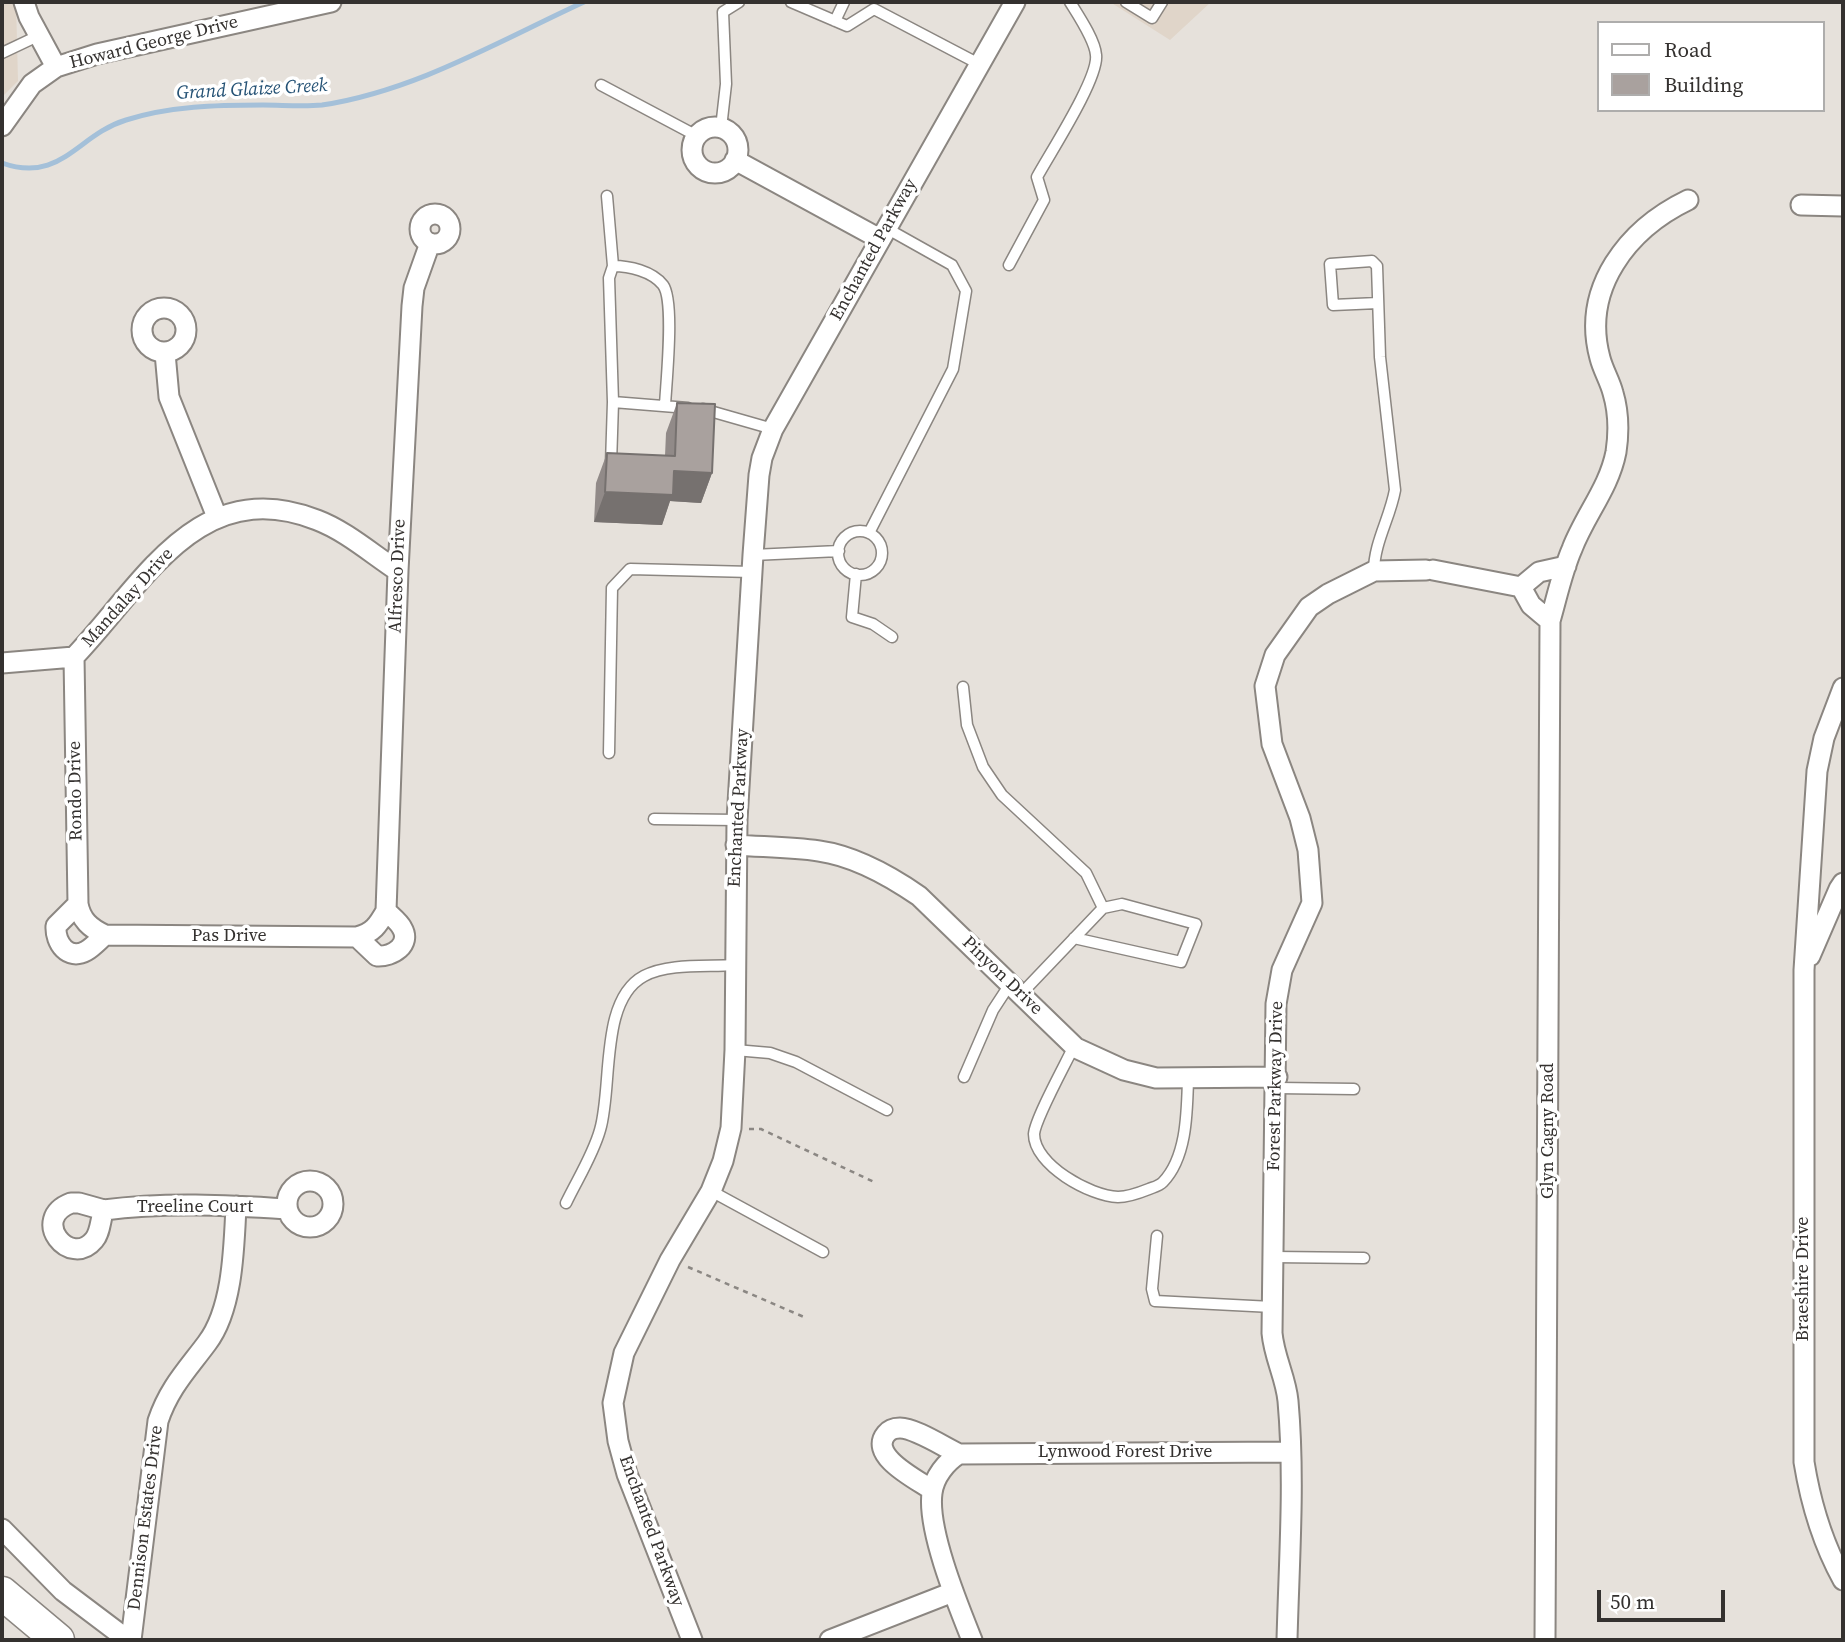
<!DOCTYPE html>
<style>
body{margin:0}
#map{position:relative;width:1845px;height:1642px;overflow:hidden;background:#e6e1db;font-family:"Source Serif 4",serif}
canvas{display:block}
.frame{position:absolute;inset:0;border:4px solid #34312f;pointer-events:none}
.legend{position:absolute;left:1597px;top:21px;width:228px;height:91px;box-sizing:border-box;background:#fff;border:2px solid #aeadac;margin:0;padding:9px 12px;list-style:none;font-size:21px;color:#34312f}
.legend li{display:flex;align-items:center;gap:14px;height:35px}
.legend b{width:35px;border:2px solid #aeadac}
.scale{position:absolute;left:1597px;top:1590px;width:128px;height:32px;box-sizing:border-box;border:4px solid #34312f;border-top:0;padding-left:9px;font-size:21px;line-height:24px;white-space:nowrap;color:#34312f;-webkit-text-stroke:5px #fff;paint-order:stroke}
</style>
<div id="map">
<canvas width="1845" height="1642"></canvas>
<div class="frame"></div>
<ul class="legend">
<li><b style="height:9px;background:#fff"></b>Road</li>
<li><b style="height:19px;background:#a9a19e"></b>Building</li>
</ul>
<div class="scale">50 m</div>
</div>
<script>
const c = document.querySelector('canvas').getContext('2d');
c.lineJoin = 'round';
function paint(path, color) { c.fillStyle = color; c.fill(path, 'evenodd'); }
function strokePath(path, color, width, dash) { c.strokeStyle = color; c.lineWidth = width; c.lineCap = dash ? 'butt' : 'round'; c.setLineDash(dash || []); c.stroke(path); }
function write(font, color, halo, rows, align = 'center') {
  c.font = font + ' "Source Serif 4",serif'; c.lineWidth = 7; c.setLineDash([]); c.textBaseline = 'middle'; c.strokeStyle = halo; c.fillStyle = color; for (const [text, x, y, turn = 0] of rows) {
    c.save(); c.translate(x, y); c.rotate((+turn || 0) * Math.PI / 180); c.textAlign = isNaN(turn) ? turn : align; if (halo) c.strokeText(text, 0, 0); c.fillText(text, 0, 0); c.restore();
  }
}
paint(new Path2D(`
 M2,2h14l2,79 -16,16z
 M1110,2h101l-41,38z`), '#e0d5c9');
strokePath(new Path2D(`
 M2,163c59,21 75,-28 124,-43 44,-14 91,-15 137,-15 19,0 40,2 59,0 93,-14 177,-64 262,-103`), '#a4c0d9', 5);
const service = new Path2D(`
 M791,2l56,24 27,-17 105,55
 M1126,2l26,16 10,-16
 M835,21l9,-19
 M2,53l38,-18
 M601,85l96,51
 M721,128l5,-44 -3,-72 16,-10
 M607,196l6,70
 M1009,265l35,-65 -7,-23c13,-24 62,-99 59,-122 -1,-15 -18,-40 -26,-53
 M665,406c1,-23 10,-105 -2,-121 -11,-14 -34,-19 -50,-19l-4,12 4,124 75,6
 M703,409l70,20
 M611,464l2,-62
 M838 553a22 22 0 1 1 44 0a22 22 0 1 1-44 0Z
 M869,533l84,-164 13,-78 -14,-26 -66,-37
 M753,555l86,-4
 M1374,571c0,-28 16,-53 21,-81l-15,-133 -3,-91 -5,-5 -42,3 3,41 45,-2
 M856,574l-4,43 21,7 19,13
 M963,687l4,38 16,42 19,28 84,78 17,35
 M609,753l3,-165 18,-19 122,3
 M654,819l83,1
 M1021,994l82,-86 19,-4 74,20 -15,38 -107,-24
 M1074,1046c-8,17 -39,73 -40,88 0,31 56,62 84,63 10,0 21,-4 31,-8 5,-2 10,-3 14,-7 24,-25 24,-70 25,-103
 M735,1050l35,3 26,9 91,48
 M964,1077l29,-67 17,-26
 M1277,1088l77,1
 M711,1191l112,61
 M566,1203c11,-23 27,-48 34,-73 13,-43 -1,-130 44,-154 25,-13 62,-9 90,-11
 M1157,1236l-5,53 3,12 117,6
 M1273,1257l91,1`);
const minor = new Path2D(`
 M24,2l5,15 27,50
 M2,126l30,-42 24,-17 41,-13 234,-52
 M692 150a23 23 0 1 1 46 0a23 23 0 1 1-46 0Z
 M735,160l145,79
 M1801,205l42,1
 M420 229a15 15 0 1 1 30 0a15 15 0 1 1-30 0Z
 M142 330a22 22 0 1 1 44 0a22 22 0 1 1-44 0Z
 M165,353l4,44 48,120
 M1433,570l88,17 10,18 19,16
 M1521,587l18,-15 27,-6
 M74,657l4,247c3,16 12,24 27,31l252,2c16,-4 21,-12 29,-26l12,-340 14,-265 2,-18 16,-45
 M2,663l72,-6c69,-72 124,-184 243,-137 29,11 55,34 81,51
 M1843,688l-19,50 -7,33 -13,199v492c7,43 18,80 39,118
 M736,845c27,2 55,2 83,6 36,5 71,25 100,45l157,152 48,22 32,8 121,-1
 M78,904l-22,22c-1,17 12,35 30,25 7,-4 13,-11 19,-16
 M357,937l20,19c15,1 35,-11 25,-28 -3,-6 -11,-12 -16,-17
 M1810,956l29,-67 4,-6
 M287 1204a23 23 0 1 1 46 0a23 23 0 1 1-46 0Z
 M71,1203h8l25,7c-4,9 -3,22 -10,30 -24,29 -65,-21 -23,-37z
 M104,1210c61,-8 122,-5 183,-1
 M932,1490c-14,-10 -64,-34 -46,-56 3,-4 8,-6 14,-6 15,0 44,19 59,26
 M2,1529l61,62 65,49
 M131,1640l27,-219c11,-33 29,-51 49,-78 26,-34 27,-96 29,-137
 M692,1640l-65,-166 -9,-33 -5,-38 11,-50 46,-93 41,-69 12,-30 8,-33 4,-78 2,-230 16,-265 6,-80 3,-17 11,-29 242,-427
 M830,1640l123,-48
 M972,1640c-14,-35 -45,-110 -40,-147 2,-16 14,-31 27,-39l331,-2
 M1287,1640c2,-79 8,-160 1,-239 -2,-23 -14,-44 -16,-68l4,-329 6,-34 30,-67 -4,-53 -8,-32 -28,-74 -7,-58 10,-31 34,-48 19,-13 46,-23 52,-1
 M1545,1640l5,-1019c7,-24 12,-49 22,-72 13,-34 37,-61 44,-97 3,-20 3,-39 -3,-59 -3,-12 -10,-23 -13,-35 -19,-70 28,-129 88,-158`);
const trunk = new Path2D(`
 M2,1593l56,47`);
strokePath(service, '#8b8681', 13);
strokePath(minor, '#8b8681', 23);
strokePath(trunk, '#8b8681', 35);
strokePath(new Path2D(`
 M749,1129h12l113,53
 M688,1267l116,50`), '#8b8783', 2.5, [5, 5]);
strokePath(service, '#fff', 10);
strokePath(minor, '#fff', 19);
strokePath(trunk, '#fff', 32);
paint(new Path2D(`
 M677,403l35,70 -11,30 -31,-2 -8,24 -68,-3 2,-39 11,-30 58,3 1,-23z`), '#918a88');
paint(new Path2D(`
 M674,471l38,2 -11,30 -31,-2 -8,24 -68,-3 11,-30z`), '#76716f');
const building = new Path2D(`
 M677,403l38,1 -3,69 -38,-2 -1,24 -68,-3 2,-39 68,3z`);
paint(building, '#a9a19e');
strokePath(building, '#76716f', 2);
write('18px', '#34312f', '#fff', [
 ["Howard George Drive",154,43,-14],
 ["Enchanted Parkway",874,250,-61],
 ["Alfresco Drive",398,576,-88],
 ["Mandalay Drive",128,598,-48],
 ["Rondo Drive",76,791,-91],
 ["Enchanted Parkway",739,808,-87],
 ["Pas Drive",229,936],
 ["Pinyon Drive",1002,976,44],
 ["Forest Parkway Drive",1276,1086,-89],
 ["Glyn Cagny Road",1548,1131,-90],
 ["Treeline Court",195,1207],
 ["Braeshire Drive",1803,1279,-90],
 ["Lynwood Forest Drive",1125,1452],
 ["Dennison Estates Drive",146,1518,-83],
 ["Enchanted Parkway",651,1531,70]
]);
write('italic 19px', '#255275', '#fff', [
 ["Grand Glaize Creek",252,90,-3]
]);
</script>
